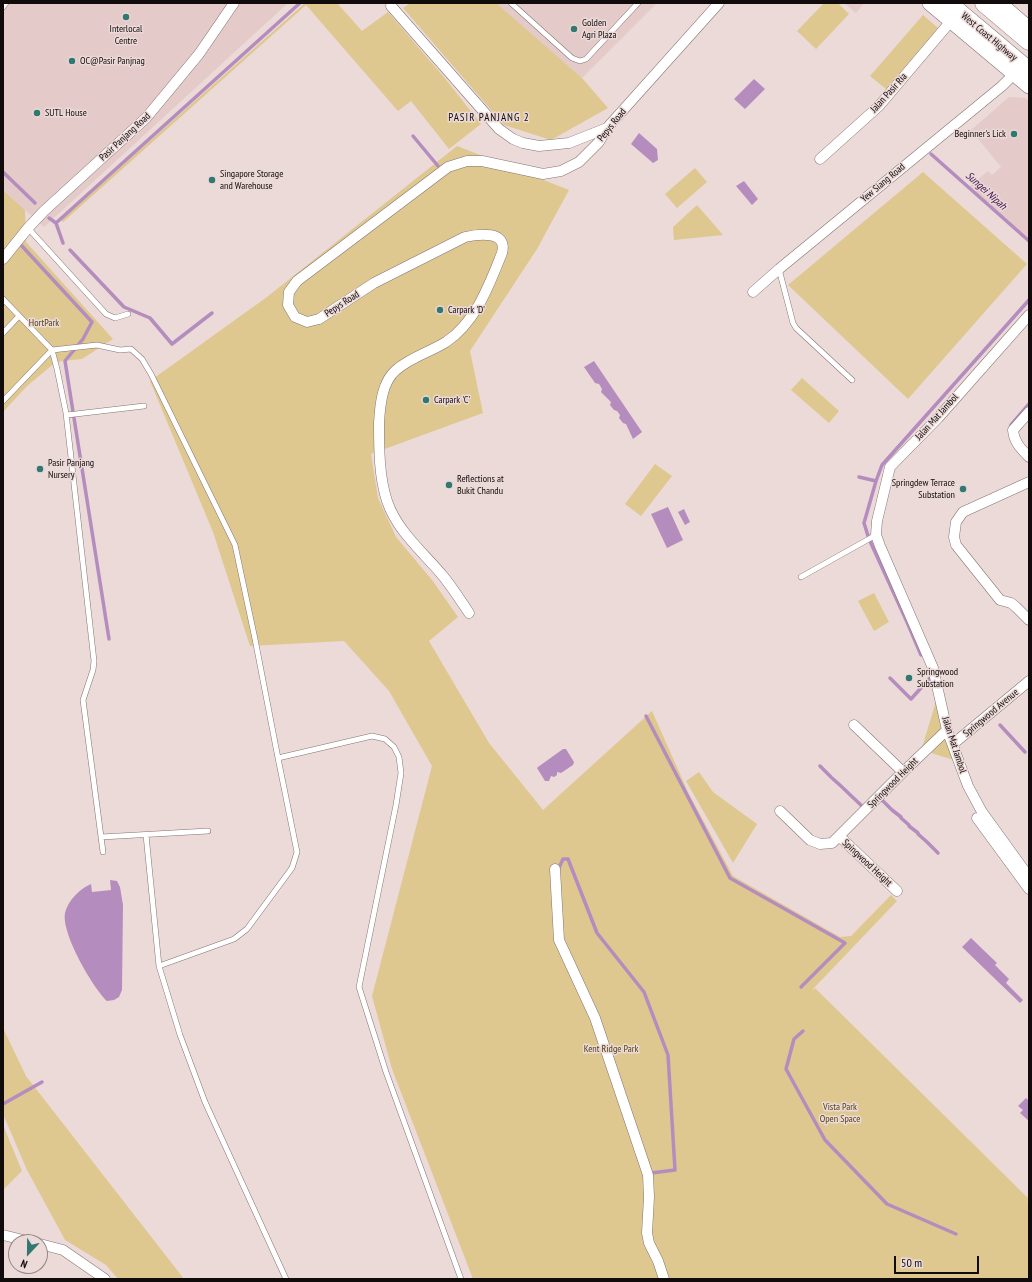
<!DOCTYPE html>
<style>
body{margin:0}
#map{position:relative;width:1032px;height:1282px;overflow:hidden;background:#ebdad8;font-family:"PT Sans Narrow",sans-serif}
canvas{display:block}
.frame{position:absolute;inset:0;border:4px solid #110b0b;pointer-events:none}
.north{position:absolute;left:8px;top:1234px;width:40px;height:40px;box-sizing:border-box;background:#ebdad8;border:1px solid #948786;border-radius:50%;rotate:202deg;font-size:11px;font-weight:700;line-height:16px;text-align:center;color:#110b0b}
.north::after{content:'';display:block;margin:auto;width:14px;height:18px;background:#317871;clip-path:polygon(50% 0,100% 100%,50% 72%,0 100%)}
.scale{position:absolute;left:894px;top:1256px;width:85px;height:18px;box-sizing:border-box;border:2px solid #110b0b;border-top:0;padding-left:5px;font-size:12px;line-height:14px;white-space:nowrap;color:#110b0b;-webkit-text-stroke:3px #ebdad8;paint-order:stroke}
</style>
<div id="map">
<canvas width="1032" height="1282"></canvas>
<div class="frame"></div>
<div class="north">N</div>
<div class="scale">50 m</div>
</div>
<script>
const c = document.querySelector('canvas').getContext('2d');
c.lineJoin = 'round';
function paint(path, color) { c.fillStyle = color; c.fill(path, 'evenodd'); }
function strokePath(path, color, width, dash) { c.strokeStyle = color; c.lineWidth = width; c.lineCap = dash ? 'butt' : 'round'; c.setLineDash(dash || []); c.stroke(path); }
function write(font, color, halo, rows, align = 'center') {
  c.font = font + ' "PT Sans Narrow",sans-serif'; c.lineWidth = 3; c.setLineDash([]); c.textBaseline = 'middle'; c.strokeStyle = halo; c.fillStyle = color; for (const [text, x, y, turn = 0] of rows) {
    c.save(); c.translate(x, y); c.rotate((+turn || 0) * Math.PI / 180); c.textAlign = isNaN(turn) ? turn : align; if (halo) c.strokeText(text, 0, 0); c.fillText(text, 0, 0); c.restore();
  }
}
paint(new Path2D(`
 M3,3h285l-244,224 -41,-37z
 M493,3h164l-75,75z
 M844,3h20l-8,10z
 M1009,97l16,1 4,3v139l-60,-53 19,-16 4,4 9,-8 -30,-37z`), '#e4cac8');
paint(new Path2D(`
 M305,3h32l25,28 26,-19 55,64 38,48 -32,25 -38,-48 -13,10 -92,-106 -243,217 -2,-2z
 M410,3h86l86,75 26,30 -57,32 -47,-15 -101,-117z
 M824,3h14l11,11 -33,35 -19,-18z
 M923,15l15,13 -52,61 -16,-13z
 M457,146l112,44 -32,59 -67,102 13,62 -112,41 7,44 18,39 36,43 26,37 -29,24 60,102 54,67 109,-99 36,81 45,84 107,61 11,-1 40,-41 6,6 -84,88 1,1 1,-2 214,211v4l-4,-4 4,5v75h-556l-81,-210 -20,-73 60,-230 -43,-75 -45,-50 -94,5 -37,-114 -63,-151 117,-84z
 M695,168l12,14 -30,26 -12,-14z
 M923,172l104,92 -119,135 -120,-114z
 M3,190l22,20 1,32 87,97 -31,20 -21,2 -10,5 -24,20 -24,26z
 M697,205l26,30 -49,5 -1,-13z
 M802,378l37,33 -10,12 -38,-33z
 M655,464l17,12 -31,40 -16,-12z
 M874,593l15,29 -15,9 -16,-30z
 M936,701l6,28 -20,19z
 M946,738l8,22 -23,-7z
 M699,772l14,20 44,32 -24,39 -47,-82z
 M3,1028l23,48 158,203h-66l-12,-14 -41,-25 -38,-70 -24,-56z
 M3,1125l19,46 -19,19z`), '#dec88f');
paint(new Path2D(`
 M754,79l11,10 -20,20 -11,-10z
 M639,133l18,16 1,11 -5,3 -22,-19z
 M744,181l14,18 -6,6 -16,-19z
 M594,361l48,71 -9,7 -7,-15 -3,-1 -4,-5 1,-3 -3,-4 -3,-1 -4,-5 1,-3 -10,-10 1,-3 -3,-5 -4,-1 -11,-16z
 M668,507l15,33 -16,8 -16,-34z
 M684,509l6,13 -5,3 -7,-13z
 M563,749h3l8,13 -1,3 -12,8 -4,-1v3l-3,2 -3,-1 -2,5h-4l-8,-13 1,-1z
 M110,880l7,1 3,6 3,18 -1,85 -3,7 -5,3 -7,1c-14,-13 -46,-68 -42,-88 3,-12 14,-24 26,-29l1,8 19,-2z
 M971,938l26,25 -2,2 14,14 -3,4 17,17 -3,3 -58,-56z
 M1026,1098l3,3v20l-9,-8 3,-3 -5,-4z`), '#b48dbe');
strokePath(new Path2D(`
 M413,136l25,30
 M931,154l98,87
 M3,172l32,31
 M49,218l7,5
 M63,243l-7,-20 244,-220
 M21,245l71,77 -9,17 -18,22 44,278
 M70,250l54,57 26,11 22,26 40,-31
 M1011,425l18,-21
 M859,477l17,4
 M921,655l-14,-33 -38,-83 -5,-16 12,-42 6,-16 147,-165
 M890,678l21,21 19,-21
 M646,716l84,162 115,65 -44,44
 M1000,725l25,27
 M820,766l11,11
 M832,778l10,9
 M843,788l21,20
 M881,799l10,10
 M892,810l9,7
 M901,818l8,7
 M909,826l9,7
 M918,834l9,8
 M927,842l11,11
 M558,870l5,-11h5l29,74 47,59 24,63 7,115 -24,3v2
 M803,1031l-9,8 -8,30 39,71 62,64 69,30
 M3,1104l39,-22`), '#b48dbe', 3.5);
const lane = new Path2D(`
 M511,3l61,55 8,3 6,-2 52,-56
 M3,7l3,-4
 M28,228l78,86 9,4 13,-4
 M779,269l14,54 3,5 56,52
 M3,299l49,51 5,19 9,44 28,248 -1,9 -10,30 20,152
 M3,333l16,-17
 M3,401l49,-51 45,-5 23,5 11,-1 11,10 9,15 84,171 20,94 23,119 19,94 -5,16 -45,61 -13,10 -75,27
 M67,415l77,-9
 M801,577l75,-42
 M278,758l94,-22 13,3 9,8 5,10 2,16 -5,32 -37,182 27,85 75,207
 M146,835l13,131 21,69 25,67 81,177
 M101,837l107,-6`);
const street = new Path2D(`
 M391,6l108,123 14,10 10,4 16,3 30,-3 38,-15
 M820,159l59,-53 72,-85
 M3,259l25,-31 16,-17 102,-93 53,-64 35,-51
 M753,292l26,-23 223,-183 12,-12
 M1029,315l-91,103 -48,49 -13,54 -1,14 4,11 53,122 14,62 21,56 14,26 47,65
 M1029,412l-16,18c1,12 8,19 16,27
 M1029,482l-66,30 -7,10 -2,15 2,8 44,55 11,3 5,4 13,13
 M469,613c-8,-12 -17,-26 -26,-37 -20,-24 -46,-45 -56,-75 -8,-24 -8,-53 -8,-78 1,-18 3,-41 17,-53 15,-13 34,-18 50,-28 30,-20 43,-57 56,-89 6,-23 -24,-19 -37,-16l-91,46 -55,36 -12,3 -12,-5 -7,-12 1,-13 8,-11 151,-114 19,-6h15l61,13 18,-3 18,-9 20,-20 8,-14 112,-125
 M854,725l49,47
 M953,744l76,-63
 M780,811l30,29 10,4 12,-1 71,-71 44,-42
 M977,818l52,71
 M839,836l58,55
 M555,869l4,71 36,78 53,157 1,22 -2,36 2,10 9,18 6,18
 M3,1235l28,7
 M40,1244l23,6 42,29`);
const primary = new Path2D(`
 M930,3l99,83
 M999,3l30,26`);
const highway = new Path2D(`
 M948,3l81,68
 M984,3l45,38`);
strokePath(lane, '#837472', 6);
strokePath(street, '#837472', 11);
strokePath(primary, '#837472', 16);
strokePath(highway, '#837472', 19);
strokePath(lane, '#fff', 5);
strokePath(street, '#fff', 10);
strokePath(primary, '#fff', 15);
strokePath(highway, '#fff', 18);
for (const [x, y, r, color] of [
 [126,17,4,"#317871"],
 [574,29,4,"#317871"],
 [72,61,4,"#317871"],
 [37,113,4,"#317871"],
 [1014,134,4,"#317871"],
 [212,180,4,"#317871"],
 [440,310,4,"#317871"],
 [426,400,4,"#317871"],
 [40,469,4,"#317871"],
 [449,485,4,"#317871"],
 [963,489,4,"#317871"],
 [909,678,4,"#317871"]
]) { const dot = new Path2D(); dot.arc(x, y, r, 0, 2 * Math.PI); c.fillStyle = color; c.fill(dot); strokePath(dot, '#ebdad8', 1.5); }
write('10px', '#110b0b', '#ebdad8', [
 ["Golden",582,23],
 ["Agri Plaza",582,35],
 ["Interlocal",126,29,"center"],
 ["Centre",126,41,"center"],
 ["OC@Pasir Panjnag",80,61],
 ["SUTL House",45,113],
 ["Beginner's Lick",1006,134,"right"],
 ["Singapore Storage",220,174],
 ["and Warehouse",220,186],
 ["Carpark 'D'",448,310],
 ["Carpark 'C'",434,400],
 ["Pasir Panjang",48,463],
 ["Nursery",48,475],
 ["Reflections at",457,479],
 ["Bukit Chandu",457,491],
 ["Springdew Terrace",955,483,"right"],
 ["Substation",955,495,"right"],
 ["Springwood",917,672],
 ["Substation",917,684]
], 'left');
write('10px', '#110b0b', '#ebdad8', [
 ["West Coast Highway",989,37,40],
 ["Jalan Pasir Ria",889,93,-48],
 ["Pepys Road",612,125,-51],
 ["Pasir Panjang Road",125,137,-43],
 ["Yew Siang Road",883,183,-40],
 ["Pepys Road",342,304,-33],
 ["Jalan Mat Jambol",937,417,-48],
 ["Springwood Avenue",991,713,-40],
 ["Jalan Mat Jambol",954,745,72],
 ["Springwood Height",893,783,-45],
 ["Spingwood Height",867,863,43]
]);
write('10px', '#524212', '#ebdad8', [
 ["HortPark",44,323],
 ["Kent Ridge Park",611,1049],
 ["Vista Park",840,1107],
 ["Open Space",840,1119]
]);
c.letterSpacing = '1px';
write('11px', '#110b0b', '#ebdad8', [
 ["PASIR PANJANG 2",489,118]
]);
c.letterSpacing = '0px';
write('italic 11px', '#400f4c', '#ebdad8', [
 ["Sungei Nipah",986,191,42]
]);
</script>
